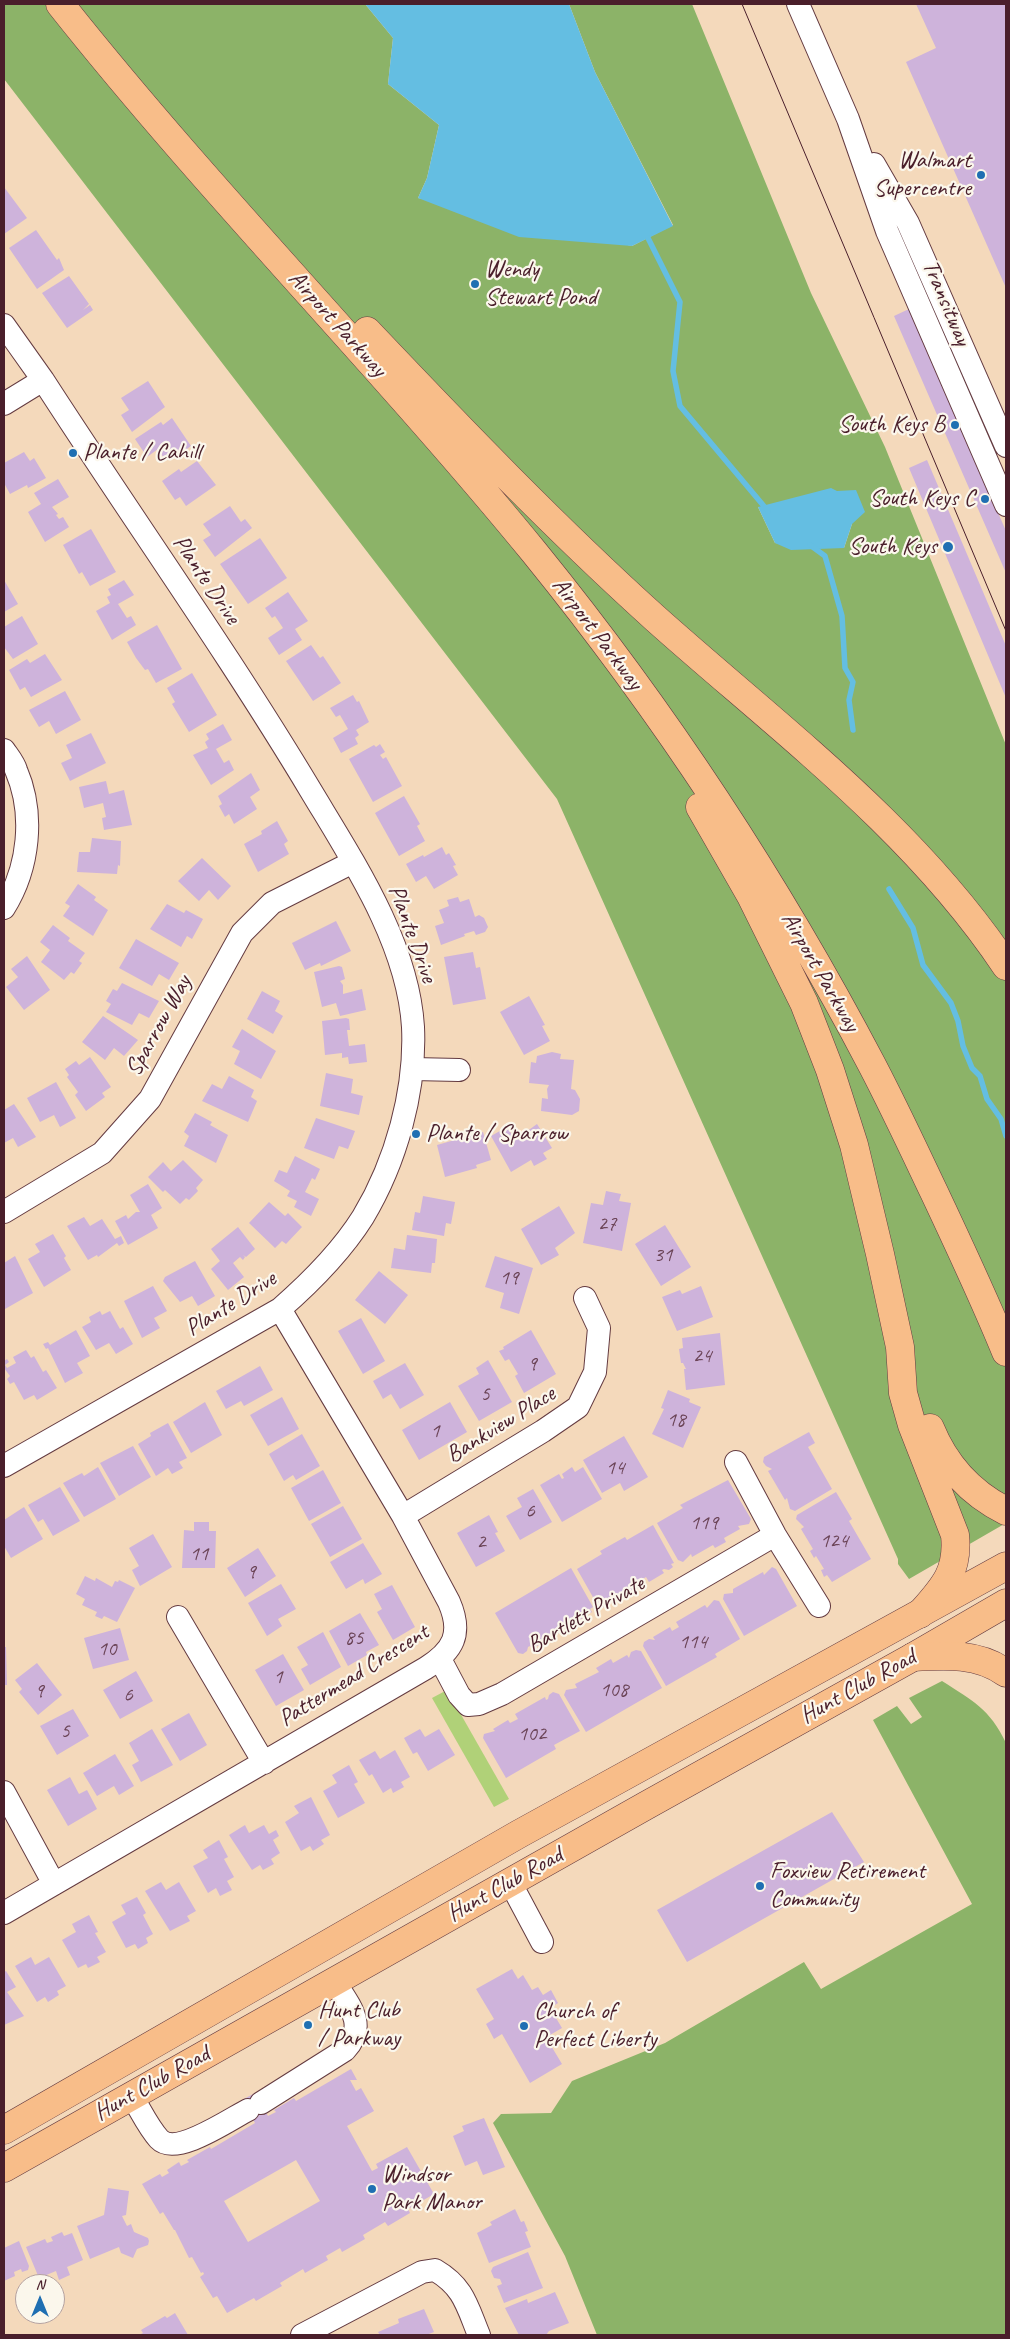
<!DOCTYPE html>
<style>
body{margin:0}
#map{position:relative;width:1010px;height:2339px;overflow:hidden;background:#f4d9bb;font-family:Caveat,sans-serif}
canvas{display:block}
.frame{position:absolute;inset:0;border:5px solid #4a1f2b;pointer-events:none}
.north{position:absolute;left:15px;top:2274px;width:50px;height:50px;box-sizing:border-box;background:#fbf7ec;border:1px solid #b4a19f;border-radius:50%;rotate:0deg;font-size:14px;font-weight:700;line-height:20px;text-align:center;color:#4a1f2b}
.north::after{content:'';display:block;margin:auto;width:18px;height:22px;background:#1f6fb2;clip-path:polygon(50% 0,100% 100%,50% 72%,0 100%)}
</style>
<div id="map">
<canvas width="1010" height="2339"></canvas>
<div class="frame"></div>
<div class="north">N</div>
</div>
<script>
const c = document.querySelector('canvas').getContext('2d');
c.lineJoin = 'round';
function paint(path, color) { c.fillStyle = color; c.fill(path, 'evenodd'); }
function strokePath(path, color, width, dash) { c.strokeStyle = color; c.lineWidth = width; c.lineCap = dash ? 'butt' : 'round'; c.setLineDash(dash || []); c.stroke(path); }
function write(font, color, halo, rows, align = 'center') {
  c.font = font + ' Caveat,sans-serif'; c.lineWidth = 4.5; c.setLineDash([]); c.textBaseline = 'middle'; c.strokeStyle = halo; c.fillStyle = color; for (const [text, x, y, turn = 0] of rows) {
    c.save(); c.translate(x, y); c.rotate((+turn || 0) * Math.PI / 180); c.textAlign = isNaN(turn) ? turn : align; if (halo) c.strokeText(text, 0, 0); c.fillText(text, 0, 0); c.restore();
  }
}
paint(new Path2D(`
 M447,1690l62,109 -15,8 -62,-109z`), '#b0d178');
paint(new Path2D(`
 M4,4h361l28,34 -5,46 51,41 -12,53 -9,20 214,48 41,-21 -78,-153 -26,-68h123l119,289 74,154 121,298v778l-97,56 -11,-15v-5l-341,-760 -553,-720zM758,507l94,17 -8,24 -69,-5z
 M942,1681c31,20 47,27 64,62v592h-409l-32,-79 -72,-133 8,-9 50,-1 21,-32 93,-38 139,-81 17,27 151,-85 -99,-184 24,-14 14,18 11,-7 -13,-19z`), '#8cb368');
paint(new Path2D(`
 M365,4h204l26,68 78,154 -41,20 -113,-9 -101,-39 9,-20 12,-53 -51,-41 5,-46z
 M831,488l6,3 19,-1 9,22 -13,12 -8,24 -53,2 -16,-7 -17,-36z`), '#64bee2');
strokePath(new Path2D(`
 M648,238l32,64 -7,69 7,35 88,105
 M810,545l15,11 17,60 3,52 8,14 -4,18 4,30
 M889,889l24,39 10,37 28,38 7,18 5,25 9,22 8,8 7,23 14,20 5,17`), '#64bee2', 5.5);
paint(new Path2D(`
 M916,4h90v284l-100,-226 30,-14z
 M4,187l23,31 -23,16z
 M36,230l21,30 2,-2 5,12 -27,19 -28,-41z
 M69,276l20,28 -6,6 7,-5 3,5 -26,18 -25,-35z
 M909,309l97,222v42l-112,-257z
 M148,381l17,26 -33,25 -11,-17 8,-5 -8,-12z
 M172,418l19,28 -20,14 -2,-2 -4,2 -7,-11 -11,8 -12,-18 26,-17 2,3z
 M24,452l6,9 4,-3 12,20 -18,10 -1,-3 -17,9 -6,-11v-20z
 M927,460l79,186v52l-97,-230z
 M197,461l19,24 -30,21 -6,-9 -5,3 -13,-19 17,-12 2,3z
 M58,479l11,18 -17,10 6,7 -2,1 3,4 4,-2 6,10 -24,15 -17,-30 13,-8 -7,-11z
 M230,506l11,16 4,-3 7,9 -37,29 -12,-17 8,-5 -8,-11z
 M91,529l25,43 -26,14 -8,-14 -3,2 -16,-29z
 M260,538l27,40 -39,26 -28,-40z
 M4,580l14,24 -14,8z
 M124,580l10,15 -16,9 9,14 4,-2 5,9 -24,15 -16,-29 14,-8 -3,-6 4,-2 -3,-6z
 M288,592l20,29 -13,8 7,11 -23,15 -11,-17 15,-10 -8,-12 -3,2 -7,-10z
 M22,616l16,28 -25,15 -9,-12v-20z
 M157,625l25,44 -26,14 -8,-14 -3,1 -9,-12 -9,-16z
 M311,645l9,13 3,-2 18,27 -28,18 -27,-40z
 M45,654l17,26 -31,17 -6,-10 -5,3 -11,-20 18,-11 3,4z
 M192,673l25,42 -28,17 -17,-28 3,-2 -8,-14z
 M65,691l16,29 -25,14 -7,-13 -10,6 -10,-17z
 M353,695l4,7 2,-1 10,21 -13,8 3,5 -4,3 3,6 -17,9 -8,-15 15,-9 -8,-14 -4,2 -6,-9z
 M223,724l9,16 -16,9 8,14 5,-3 5,10 -23,15 -18,-30 15,-7 -3,-6 4,-3 -3,-5z
 M91,733l15,30 -36,18 -9,-18 11,-5 -6,-13z
 M380,744l5,8 -5,3 3,4 3,-2 16,29 -29,16 -24,-43 25,-14 2,2z
 M251,773l9,17 -10,7 7,12 -23,15 -5,-10 -4,3 -6,-11 3,-2 -4,-8z
 M106,781l3,13 15,-4 8,35 -28,5 -2,-12 4,-1 -3,-14 -19,5 -5,-21z
 M404,796l16,28 -3,2 8,15 -26,15 -24,-43z
 M277,821l11,20 -4,3 5,10 -31,18 -14,-28 18,-10 -1,-3z
 M92,838l29,3 -1,25 -2,-1 -1,9 -40,-2 2,-20h11z
 M442,847l4,8 3,-2 7,12 -3,1 5,9 -24,14 -8,-13 -10,6 -10,-18 17,-9 1,2z
 M202,858l29,28 -13,14 -9,-10 -10,11 -21,-20z
 M78,884l18,13 -2,3 14,10 -15,26 -30,-20 7,-10 -5,-3z
 M458,897l2,5 9,-3 6,18 4,-2 5,3 4,9 -3,5 -9,3 -2,-4 -10,3 1,2 -24,9 -6,-19 9,-3 -5,-13 10,-4 -2,-6z
 M167,904l17,9 2,-3 17,9 -11,20 -5,-3 -6,11 -31,-18z
 M336,921l15,30 -30,15 -1,-3 -15,7 -13,-27z
 M53,925l17,13 -2,3 17,12 -6,8 3,2 -8,11 -3,-2 -7,8 -23,-18 9,-12 -10,-8z
 M136,939l43,24 -10,17 -10,-6 -7,12 -33,-18z
 M473,952l3,16 4,-1 6,32 -33,6 -9,-48z
 M27,956l23,34 -26,20 -18,-23 12,-10 -7,-8z
 M339,966l3,1 3,12 -5,2 3,4v9l19,-5 4,21 -26,6 -4,-13 -14,4 -8,-35z
 M122,983l37,18 -10,17 -10,-5 -7,12 -26,-13 5,-8 -5,-3 7,-12 4,2z
 M262,991l18,10 -5,10 8,5 -10,18 -26,-15z
 M529,996l16,29 -3,1 8,15 -26,14 -24,-43z
 M103,1016l35,24 -14,16 -10,-8 -9,12 -23,-18z
 M346,1018l3,1 1,11h-3l2,16 16,-2 2,18 -18,2 -1,-7 -6,1v-5l-17,2 -3,-34z
 M242,1029l34,22 -15,28 -27,-15 6,-13 -8,-4z
 M552,1052l9,2 -1,5 14,1 -3,29 4,1 5,9 -1,12 -7,4 -31,-4 1,-13 6,1 -1,-10 2,-4 -20,-2 2,-21 5,1 1,-7z
 M90,1057l21,30 -9,6 3,4 -19,14 -11,-16 3,-3 -11,-15 2,-2 -4,-6 11,-8 3,4z
 M326,1073l27,6 -2,14 12,3 -4,19 -39,-9z
 M229,1076l25,14 -3,7 6,4 -9,21 -46,-21 10,-17 10,5z
 M56,1082l20,36 -16,9 -6,-12 -14,7 -13,-24z
 M14,1104l22,33 -18,10 -5,-9 -9,5v-33z
 M195,1113l17,9 -2,3 18,10 -12,28 -32,-17 5,-10 -5,-4z
 M316,1118l39,13 -7,18 -9,-3 -5,13 -30,-11z
 M537,1124l15,24 -9,5 4,6 -13,7 -3,-6 -20,12 -20,-36 16,-9 8,13z
 M483,1132l8,28 -15,5 1,3 -32,9 -8,-32z
 M295,1156l25,13 -5,11 -3,-2 -7,14 14,7 -8,17 -17,-9 3,-6 -10,-5 3,-5 -16,-10 5,-11 8,3z
 M183,1160l20,20 -7,8 2,3 -9,9 -3,-2 -6,6 -15,-14 -2,2 -15,-15 15,-15 8,9z
 M148,1184l14,24 -11,7 7,13 -30,17 -13,-24 11,-6 2,4 8,-7h4l-10,-17z
 M606,1191l15,3 -2,7 12,2 -9,48 -39,-8 8,-40 12,2z
 M423,1196l32,6 -4,22 -5,-1 -2,13 -32,-6 3,-18 5,1z
 M269,1202l16,14 3,-3 14,14 -16,17 -4,-3 -7,7 -26,-25z
 M559,1206l16,27 -20,15 4,7 -18,10 -20,-36z
 M84,1217l6,9 12,-7 13,20 6,-3 3,7 -5,3 -2,-3 -19,14 -1,-2 -9,5 -21,-34z
 M665,1225l26,42 -30,19 -26,-42z
 M238,1227l17,22 -9,8 -3,-2 2,2 -2,3 -3,-3 -7,6 11,14 -16,13 -17,-21 9,-8 -9,-12z
 M53,1234l13,22 -2,2 7,12 -27,17 -16,-28 12,-7 -5,-8z
 M407,1235l30,4 -2,24h-3l-1,10 -40,-5 3,-20 11,2z
 M15,1256l18,37 -28,16 -1,-46z
 M495,1256l38,12 -14,46 -19,-6 4,-15 -19,-6z
 M195,1261l20,35 -17,10 -6,-10 -12,6 -17,-21 2,-4z
 M379,1271l29,24 -23,29 -30,-24z
 M153,1286l14,25 -13,7 6,10 -18,10 -18,-37z
 M701,1286l12,31 -36,14 -15,-34 18,-7 2,4z
 M100,1311l2,4 8,-4 10,18 3,-2 10,17 -17,10 -7,-11 -13,7 -14,-23 9,-5 -2,-5z
 M361,1318l24,43 -22,13 -25,-43z
 M76,1330l14,26 -13,7 6,10 -18,10 -17,-35 -2,1 -3,-5 5,-2 2,3z
 M531,1330l25,44 -32,19 -9,-17 3,-2 -9,-15 -4,2 -6,-10 5,-2 -1,-2z
 M720,1333l5,52 -39,5 -2,-21h2l-3,-6h-2l-2,-14 4,-1 -1,-10z
 M26,1350l5,8 3,-2 9,16 3,-2 11,18 -20,12 -3,-5 -10,5 -10,-18 -4,2 -3,-5 3,-3 -6,-8v-7l3,-2 2,3 -4,3 2,3 9,-5 -3,-6z
 M488,1360l24,42 -33,19 -21,-35 21,-12 -3,-6z
 M405,1363l19,32 -24,14 -9,-15 -8,5 -10,-18z
 M260,1366l13,24 -29,16 -3,-5 -15,8 -10,-18z
 M668,1390l22,9 -1,3 12,5 -18,41 -31,-14 12,-25 -3,-1z
 M282,1397l17,32 -31,17 -18,-31z
 M205,1402l17,33 -31,18 -18,-31z
 M450,1402l17,30 -48,28 -17,-30z
 M168,1423l19,35 -8,4 4,6 -11,6 -4,-6 -12,8 -18,-32 13,-8 -1,-3z
 M809,1432l6,11 -7,4 24,42 -37,22 -5,-2 -3,-11 -2,2 -17,-29 4,-2 -6,-3 -3,-4 1,-5z
 M302,1434l18,32 -24,14 -3,-5 -9,6 -15,-27z
 M624,1436l24,41 -24,14 -4,-8 -18,10 -19,-33z
 M133,1446l18,31 -32,19 -19,-33z
 M98,1467l18,32 -32,18 -21,-34 19,-10 2,3z
 M572,1467l3,5 8,-5 19,32 -40,23 -22,-37 19,-11 3,5 2,-1 -2,-4z
 M323,1470l18,33 -32,18 -18,-33z
 M728,1480l23,39 -2,5 -11,2 2,3 -16,9 2,4 -11,6 -2,-3 -21,12 -1,-3 -8,8 -5,-2 -21,-37 26,-15 -3,-3z
 M60,1487l20,34 -27,15 -10,-17 -5,3 -10,-17z
 M533,1489l19,33 -32,18 -14,-24 16,-9 -5,-9z
 M836,1492l16,27 -3,2 22,38 -39,23 -5,-7 -3,2 -3,-7 3,-1 -8,-13 -2,2 -4,-7 3,-2 -12,-20 3,-2 -8,-8 1,-4z
 M343,1506l19,33 -32,18 -19,-33z
 M24,1507l19,32 -32,19 -7,-12v-26z
 M489,1515l9,17 -3,1 10,18 -29,16 -19,-34z
 M194,1522h15v9h7l-1,37h-33l2,-38 10,1z
 M653,1525l21,38 -3,1 2,3 -4,3 -5,-1 -2,1 2,3 -15,9 -3,-5 -8,5 3,4 -29,17 -2,-3 -2,1 2,3 -8,4 -4,-2 -21,-37 25,-15 -2,-3 25,-14 2,3z
 M153,1534l19,33 -32,19 -8,-16 7,-4 -10,-18z
 M363,1543l19,31 -17,10 -2,-5 -17,10 -16,-27z
 M258,1548l18,28 -31,21 -18,-29z
 M772,1567l4,2 21,37 -53,30 -21,-37 1,-5 9,-1v-4l30,-17 1,3z
 M571,1568l22,39 -3,2 2,3 -5,3 -1,-3 -5,3 2,3 -15,8 -2,-3 -7,5 2,4 -29,17 -2,-3 -2,1 -1,4 -4,3 -5,-1 -23,-40z
 M85,1576l10,5 1,-3 16,9 3,-6 3,1 1,-2 16,8 -18,34 -13,-6 -2,3 -7,-3 2,-4 -15,-7 3,-6 -9,-5z
 M281,1584l15,25 -18,10 4,7 -15,10 -19,-33z
 M392,1585l23,42 -22,13 -16,-28 5,-3 -8,-15z
 M714,1600l5,1 21,38 -25,15 2,3 -51,29 -23,-40 1,-4 5,-3 6,1 -2,-3 17,-10 2,4 7,-4 -3,-5 29,-17 2,3z
 M360,1613l19,32 -13,7 1,3 -19,11 -19,-35z
 M120,1628l9,32 -36,9 -9,-31z
 M323,1632l18,35 -31,18 -9,-16 7,-4 -11,-18z
 M4,1647h2l1,38h-3z
 M636,1650l5,1 21,37 -76,44 -22,-37 2,-5 11,-2 -2,-4 24,-12 -3,-4 15,-9 2,4 14,-8 2,3 2,-6z
 M283,1654l21,36 -28,16 -21,-36z
 M37,1663l25,32 -24,20 -19,-23 3,-3 -7,-9z
 M136,1671l17,30 -33,18 -17,-29z
 M553,1692l6,2 21,37 -26,14 2,4 -50,29 -23,-40 1,-4 11,-3 -2,-2 15,-9 2,3 8,-4 -3,-5 30,-17 1,3 2,-1 1,-4z
 M73,1709l16,27 -32,19 -17,-29z
 M189,1713l18,32 -27,16 -19,-32z
 M152,1729l21,36 -32,17 -9,-17 7,-4 -10,-18z
 M420,1729l5,8 14,-8 16,26 -27,16 -11,-19 -4,2 -9,-16z
 M395,1750l15,27 -9,5 3,5 -11,6 -2,-5 -8,5 -11,-19 -3,2 -10,-16 16,-9 5,8z
 M115,1754l19,32 -15,9 -5,-9 -17,10 -14,-23z
 M349,1765l9,17 -4,2 11,19 -27,15 -15,-27 14,-8 -5,-8z
 M70,1777l9,17 8,-4 10,19 -29,17 -21,-36z
 M311,1797l19,38 -9,5 3,4 -11,7 -3,-5 -9,5 -16,-29 14,-9 -5,-7z
 M832,1812l32,50 -177,100 -30,-52z
 M245,1825l4,8 15,-8 5,9 7,-4 3,6 -6,4 7,13 -9,6 3,5 -11,6 -3,-5 -8,5 -23,-35z
 M219,1840l9,17 -4,2 10,18 -7,4 5,9 -12,6 -4,-8 -8,5 -15,-27 15,-8 -5,-8z
 M161,1882l5,8 13,-8 17,29 -9,5 3,5 -20,10 -25,-40z
 M137,1897l9,16 -3,2 10,19 -7,4 2,5 -10,6 -3,-5 -9,4 -14,-26 14,-8 -5,-9z
 M89,1915l9,17 -3,1 11,19 -9,5 3,5 -12,6 -2,-4 -8,4 -16,-28 14,-8 -4,-8z
 M31,1957l4,8 14,-8 17,29 -9,5 2,4 -11,7 -3,-5 -8,5 -22,-36z
 M512,1969l6,10 5,-4 9,15 6,-3 5,8 8,-5 7,13 -8,5 12,20 -12,7 4,7 -4,2 12,20 -32,19 -28,-49 -8,5 -8,-15 8,-5 -18,-30z
 M6,1971l10,16 -9,5 17,24 -20,9v-53z
 M351,2069l6,11h-7l6,11 5,-3 13,23 -27,15 25,45 6,-3 -2,-4 31,-17 27,47 -26,15 2,4 -22,13 -3,-4 -22,13 2,4 -23,13 -2,-4 -14,8 2,4 -23,13 -2,-4 -23,14 2,3 -26,15 -2,-3 -27,15 -10,-17 -4,2 -13,-21 4,-3 -1,-2 -2,1 -9,-16 -3,1 -14,-28h-1l-11,-18 -3,2 -18,-30 18,-10 2,3 7,-4 -2,-3 12,-8 2,4 8,-4 -2,-2 23,-13 1,2 44,-26 -13,-23 13,-7 13,23 8,-4 -2,-2 20,-12 2,3zM296,2160l24,41 -72,41 -24,-41z
 M484,2118l21,49 -22,8 -6,-14 -12,5 -12,-30 11,-5 -2,-5z
 M108,2188l21,3 -3,24 -4,1 5,10 4,-2 3,8 14,6 1,3 -1,4 -11,4 -4,9 -12,-5 -2,-6 -29,12 -13,-33 27,-11z
 M515,2209l6,13 3,-1 4,10 -3,1 6,15 -42,16 -12,-30 15,-8 -2,-3z
 M62,2232l2,4 8,-3 11,27 -16,7 3,8 -11,5 -3,-9 -17,7 -13,-31 19,-8 2,4 6,-2 -2,-4z
 M19,2241l10,25 -1,4 -6,2 -1,-3 -7,3 1,4 -11,5v-33z
 M528,2252l15,36 -39,15 -7,-17 5,-2 -2,-5 -6,-1 -3,-7 2,-4z
 M555,2292l14,31 -20,8 -3,4h-27l-14,-27 22,-9 1,4z
 M424,2309l10,23 -8,3h-46l-2,-3 21,-9 -1,-4z
 M175,2313l13,22h-49l4,-2 -2,-3 24,-14 2,2z`), '#ceb3db');
const minor = new Path2D(`
 M798,4l50,115 39,112 119,274
 M874,164l34,59 98,223
 M4,325l39,55c89,138 184,271 268,411 42,70 97,152 102,236 3,64 -17,135 -50,190 -22,35 -52,65 -83,92l-276,157
 M4,404l39,-24
 M4,750c4,6 10,13 12,20 19,44 13,98 -12,138
 M413,1069l46,1
 M4,1212l98,-59 48,-54 92,-166 30,-30 81,-41
 M736,1462l39,73 44,71
 M403,1516l140,-85 35,-24 17,-35 4,-44 -14,-30
 M178,1617l86,146
 M440,1659l19,36 9,10 11,-1 23,-10 273,-159
 M4,1792l50,92
 M510,1882l32,60
 M4,1913l422,-245c27,-17 37,-34 23,-66l-46,-86 -123,-207
 M131,2095c9,14 17,32 28,44 17,18 71,-20 89,-29
 M261,2103l84,-53c23,-25 4,-45 -11,-69
 M302,2335l120,-63 13,-2c29,17 32,36 44,65`);
const major = new Path2D(`
 M4,2130l515,-296 487,-268
 M4,2168l643,-363 266,-148 93,-54`);
const highway = new Path2D(`
 M60,4c150,189 321,361 474,548 129,159 243,332 338,513 22,42 42,85 62,127 25,53 50,106 72,160
 M367,331c93,98 188,197 289,288 122,109 258,209 350,347
 M700,807l51,89 53,107 26,67 24,75 26,109 20,93 3,46 9,32 43,110c4,37 -12,53 -35,79
 M930,1428c15,37 40,65 76,83
 M913,1657c33,-2 66,-4 93,16`);
strokePath(minor, '#643b41', 24);
strokePath(major, '#643b41', 29);
strokePath(highway, '#643b41', 29);
strokePath(minor, '#fff', 22);
strokePath(major, '#f8bd89', 28);
strokePath(highway, '#f8bd89', 28);
strokePath(new Path2D(`
 M742,4l264,627`), '#4a1f2b', 1);
for (const [x, y, r, color] of [
 [981,175,5,"#1f6fb2"],
 [475,284,5,"#1f6fb2"],
 [955,425,5,"#1f6fb2"],
 [73,453,5,"#1f6fb2"],
 [985,499,5,"#1f6fb2"],
 [948,547,6,"#1f6fb2"],
 [416,1134,5,"#1f6fb2"],
 [760,1886,5,"#1f6fb2"],
 [308,2025,5,"#1f6fb2"],
 [524,2026,5,"#1f6fb2"],
 [372,2189,5,"#1f6fb2"]
]) { const dot = new Path2D(); dot.arc(x, y, r, 0, 2 * Math.PI); c.fillStyle = color; c.fill(dot); strokePath(dot, '#fbf7ec', 2); }
write('21px', '#6b4457', null, [
 ["27",607,1224],
 ["31",663,1255],
 ["19",509,1278],
 ["24",702,1356],
 ["9",532,1364],
 ["5",485,1394],
 ["18",676,1420],
 ["1",435,1431],
 ["14",615,1468],
 ["6",530,1511],
 ["119",704,1523],
 ["124",834,1541],
 ["2",481,1542],
 ["11",199,1554],
 ["9",251,1572],
 ["85",354,1638],
 ["114",693,1642],
 ["10",107,1649],
 ["1",278,1677],
 ["108",614,1690],
 ["9",39,1691],
 ["6",128,1695],
 ["5",65,1731],
 ["102",532,1734]
]);
write('24px', '#4a1f2b', '#fbf7ec', [
 ["Walmart",971,161,"right"],
 ["Supercentre",971,189,"right"],
 ["Wendy",485,270],
 ["Stewart Pond",485,298],
 ["South Keys B",945,425,"right"],
 ["Plante / Cahill",83,453],
 ["South Keys C",975,499,"right"],
 ["South Keys",937,547,"right"],
 ["Plante / Sparrow",426,1134],
 ["Foxview Retirement",770,1872],
 ["Community",770,1900],
 ["Hunt Club",318,2011],
 ["/ Parkway",318,2039],
 ["Church of",534,2012],
 ["Perfect Liberty",534,2040],
 ["Windsor",382,2175],
 ["Park Manor",382,2203]
], 'left');
write('24px', '#4a1f2b', '#fbf7ec', [
 ["Transitway",946,303,67],
 ["Airport Parkway",337,324,48],
 ["Plante Drive",206,580,56],
 ["Airport Parkway",597,634,53],
 ["Plante Drive",412,934,70],
 ["Airport Parkway",820,972,60],
 ["Sparrow Way",159,1026,-61],
 ["Plante Drive",231,1304,-32],
 ["Bankview Place",501,1425,-32],
 ["Bartlett Private",586,1615,-30],
 ["Pattermead Crescent",354,1676,-32],
 ["Hunt Club Road",858,1687,-29],
 ["Hunt Club Road",505,1885,-29],
 ["Hunt Club Road",152,2084,-29]
]);
</script>
